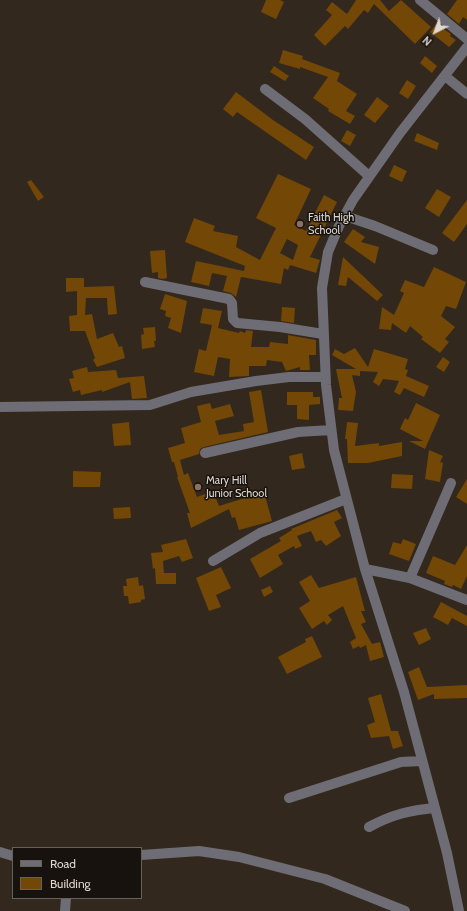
<!DOCTYPE html>
<style>
body{margin:0}
#map{position:relative;width:467px;height:911px;overflow:hidden;background:#33281d;font-family:Cabin,sans-serif}
canvas{display:block}
.legend{position:absolute;left:12px;top:847px;width:130px;height:52px;box-sizing:border-box;background:#17120d;border:1px solid #67615b;margin:0;padding:5px 7px;list-style:none;font-size:12px;color:#dfd7d0}
.legend li{display:flex;align-items:center;gap:8px;height:20px}
.legend b{width:20px;border:1px solid #67615b}
.north{position:absolute;left:415px;top:12px;width:40px;height:40px;-webkit-text-stroke:3px #17120d;paint-order:stroke;rotate:222deg;font-size:11px;font-weight:700;line-height:16px;text-align:center;color:#dfd7d0}
.north::after{content:'';display:block;margin:auto;width:14px;height:18px;background:#dfd7d0;clip-path:polygon(50% 0,100% 100%,50% 72%,0 100%)}
</style>
<div id="map">
<canvas width="467" height="911"></canvas>
<ul class="legend">
<li><b style="height:5px;background:#6e6d75"></b>Road</li>
<li><b style="height:11px;background:#734705"></b>Building</li>
</ul>
<div class="north">N</div>
</div>
<script>
const c = document.querySelector('canvas').getContext('2d');
c.lineJoin = 'round';
function paint(path, color) { c.fillStyle = color; c.fill(path, 'evenodd'); }
function strokePath(path, color, width, dash) { c.strokeStyle = color; c.lineWidth = width; c.lineCap = dash ? 'butt' : 'round'; c.setLineDash(dash || []); c.stroke(path); }
function write(font, color, halo, rows, align = 'center') {
  c.font = font + ' Cabin,sans-serif'; c.lineWidth = 3; c.setLineDash([]); c.textBaseline = 'middle'; c.strokeStyle = halo; c.fillStyle = color; for (const [text, x, y, turn = 0] of rows) {
    c.save(); c.translate(x, y); c.rotate((+turn || 0) * Math.PI / 180); c.textAlign = isNaN(turn) ? turn : align; if (halo) c.strokeText(text, 0, 0); c.fillText(text, 0, 0); c.restore();
  }
}
paint(new Path2D(`
 M266,0h14l4,2 -8,17 -15,-7z
 M356,0h24l9,11 12,-11 30,27 -16,17 -41,-40 -6,9 -4,-3 -16,19 -3,-3 -20,20 -11,-11 18,-20 -6,-5 6,-8 15,12z
 M457,0h10v20l-4,-3 -4,7 -12,-10z
 M436,24l15,10 -1,2 6,4 -7,7 -19,-15z
 M283,50l20,6 -1,3 38,14 -3,8 20,13 -11,17 9,5 -5,8 -22,-13 1,-2 -16,-11 15,-21 -28,-10v2l-21,-6z
 M425,56l12,10 -5,7 -12,-10z
 M274,66l15,10 -4,5 -15,-9z
 M407,80l9,6 -8,13 -9,-6z
 M236,92l37,28 41,27 -8,13 -69,-48 -4,5 -10,-8z
 M377,97l12,9 -14,17 -11,-8z
 M347,130l9,5 -6,11 -9,-5z
 M417,133l22,10 -2,7 -23,-9z
 M394,165l13,6 -5,11 -13,-6z
 M278,174l33,15 -17,36 12,6 18,-36 13,7 -27,55 10,3 -4,13 -26,-8 -2,5 -4,-2 -3,16 -40,-7 -5,20 -5,-4 -8,-2 4,-15 -15,-3 -3,13 -18,-4 5,-21 48,10 1,-5 -60,-24 9,-24 21,8 -2,5 25,5 -2,11 24,13 16,-32 -20,-10zM287,239l11,6 -5,15 -13,-7z
 M31,180l13,17 -6,4 -11,-19z
 M437,189l14,8 -12,20 -14,-9z
 M467,200v24l-13,18 -12,-9z
 M353,229l12,8 -4,5 18,5 -4,17 -31,-22z
 M165,250l2,28 -5,1 -4,-1v-6l-6,1 -2,-22z
 M343,257l40,38 -6,6 -29,-24 -2,9 -8,-1z
 M434,267l32,15 -10,27 -10,-3 -5,10 14,11 -10,12 4,3 -9,11 -19,-14 2,-2 -13,-11 -4,7 -14,-10 -1,7 -12,-1 3,-22 12,8 10,-22 -4,-2 5,-11 19,7z
 M66,278h18v9l30,-1 3,28 -9,1 -1,-17h-21l-1,17 7,-1 5,25 16,-6 6,14 3,-1 3,12 -28,9 -4,-7 2,-2 -10,-27h-15l-1,-15 8,-1v-24l-11,1z
 M165,294l22,7 -6,32 -13,-5 3,-10 -6,-2 1,-5 -6,-2z
 M282,307l13,1 -1,15 -13,-2z
 M203,308l19,3 -4,17 21,5 1,-2 5,2 1,-3 7,1 -2,16h18l1,-5 18,2v-9l28,5v15h-7l1,15h-10v-3l-14,4 -4,-9 -15,-2 -1,6h-17v10l-20,1 1,-18 -12,-2 -4,19 -20,-4 5,-23 7,2 6,-26 -12,-2z
 M155,327l1,14h-2l1,6 -13,2 -1,-14 3,-1 -1,-6z
 M355,348l13,19 6,-18 34,10 -3,10 3,1 -2,6 23,10 -5,11 -20,-9 -4,7 -6,-3 5,-11 -16,-2 -4,7 -6,-4 5,-10 -18,-1v5l-8,-1 4,17 -3,19 -15,-1 1,-12h3l-6,-29h20l-24,-14 3,-6 9,5z
 M443,357l7,5 -6,10 -8,-5z
 M87,367l1,5 28,-2 2,8 26,-2 3,22 -15,1 -2,-17 -28,10v-2l-21,5 -1,-5 -7,2 -4,-13 5,-1 -2,-7z
 M261,390l7,42 -64,15 -4,2 -1,5 -19,6 4,15 4,-2 9,24 16,-6 6,15 45,-14 8,29 -33,9 -4,-13 -3,1 -3,-9 -38,19 -4,-15h3l-13,-36h1l-4,-15h-2l-4,-14 17,-5 -4,-15 20,-6 -4,-16 13,-3 2,6 18,-5 4,12 -19,5 4,14 25,-4 -1,-7 11,-2 -5,-30z
 M287,392h26v5h7v7l-11,1v15l-12,-1v-14h-10z
 M416,403l24,12 -15,34 -16,-8h14l-23,-12 5,-11 3,2z
 M129,422l2,23 -17,1 -2,-22z
 M347,422l11,1 -3,23 24,-3v3l23,-4v14l-34,7h-20l-1,-24h-2z
 M429,450l14,6 -3,6 3,1 -3,19 -15,-3z
 M302,453l3,15 -13,2 -3,-14z
 M73,471l28,1 -1,15h-27z
 M392,474l21,1 -1,14 -21,-1z
 M467,479v25l-11,-7z
 M130,507l1,11 -17,1 -1,-11z
 M337,510l5,8 -8,4 7,14 -15,10 -5,-6 -5,2 -5,-11 -14,5 5,10 -7,3 -1,-3 -16,9 5,9 -23,14 -10,-19 31,-18 -2,-3 13,-8 -1,-1z
 M186,539l7,19 -11,4 -3,-6 -16,5 1,12h12v11h-20l-1,-16 -2,1 -2,-16 12,-1 -2,-7z
 M403,539l13,5 -7,17 -20,-7 4,-12 8,2z
 M467,545v31l-6,13 -8,-4 -1,2 -8,-3 1,-3 -19,-8 7,-17 22,9z
 M221,567l10,21 -15,7 5,12 -12,4 -13,-33z
 M311,575l8,13 37,-11 9,34h-4l5,11 -5,2 11,20 8,-2 4,15 -14,4 -4,-16 -6,3 -1,-2 -6,3 -3,-7 6,-4 -13,-32 -15,9 4,5 -5,5 -3,-4 -12,8 -13,-21 11,-7 -11,-19z
 M138,577l1,9 4,-1 2,14 -4,1v2l-12,2 -1,-8h-4l-1,-10h4l-1,-7z
 M270,586l3,6 -9,5 -3,-7z
 M441,602l26,14v10l-15,-8 -4,7 -15,-8z
 M426,628l5,11 -12,6 -6,-12z
 M312,636l10,21 -35,17 -9,-17 28,-15 -1,-3z
 M419,667l8,20 40,-2v13l-33,1v-5l-16,6 -10,-28z
 M381,694l10,37h7l5,15 -10,3 -4,-13 -18,2 -4,-13 8,-3 -7,-24z`), '#734705');
strokePath(new Path2D(`
 M420,0l47,39
 M445,76l22,18
 M265,89l40,30 64,57
 M345,216l30,10 58,24
 M145,282l84,17 3,4 1,16 4,4 43,4 43,7
 M0,407l150,-2 41,-13 65,-11 33,-4h36
 M205,453l93,-21 33,-2
 M213,561l47,-28 86,-34
 M365,569l45,9 57,22
 M410,578l41,-95
 M289,798l112,-36 21,-1
 M369,827c22,-12 41,-17 66,-19
 M0,852l13,4
 M141,855l58,-4 40,6 86,22 80,32
 M65,911l1,-13
 M459,911l-12,-58 -43,-161 -39,-123 -31,-119 -8,-65 -4,-97 6,-36 11,-26 14,-26 47,-67 67,-86`), '#6e6d75', 10);
for (const [x, y, r, color] of [
 [300,224,4,"#8d6e63"],
 [198,487,4,"#8d6e63"]
]) { const dot = new Path2D(); dot.arc(x, y, r, 0, 2 * Math.PI); c.fillStyle = color; c.fill(dot); strokePath(dot, '#17120d', 1.5); }
write('11px', '#dfd7d0', '#17120d', [
 ["Faith High",308,218],
 ["School",308,231],
 ["Mary Hill",206,481],
 ["Junior School",206,494]
], 'left');
</script>
